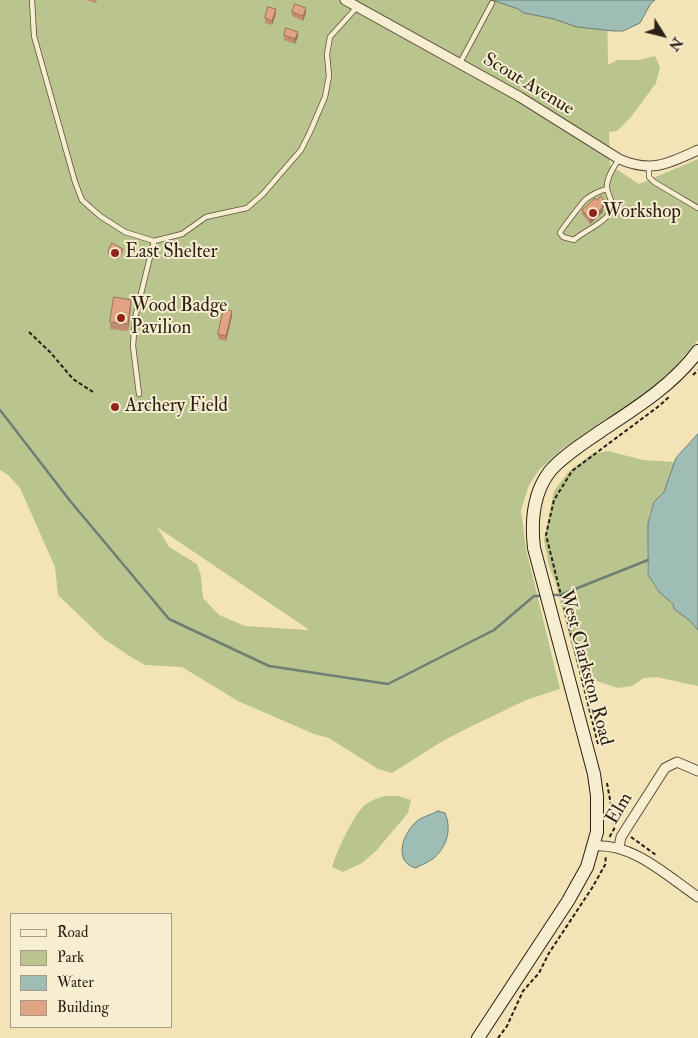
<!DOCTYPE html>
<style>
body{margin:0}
#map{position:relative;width:698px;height:1038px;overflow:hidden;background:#f2e4b6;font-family:"IM FELL Double Pica",serif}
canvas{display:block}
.legend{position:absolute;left:10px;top:913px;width:162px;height:115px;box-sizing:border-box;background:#f7edd0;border:1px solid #a59b85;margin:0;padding:6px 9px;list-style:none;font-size:15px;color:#291f14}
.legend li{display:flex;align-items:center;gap:10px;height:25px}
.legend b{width:25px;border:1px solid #a59b85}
.north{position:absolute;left:638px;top:10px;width:50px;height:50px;-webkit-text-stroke:4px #f7edd0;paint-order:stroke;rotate:126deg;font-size:14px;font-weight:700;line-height:20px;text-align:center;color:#291f14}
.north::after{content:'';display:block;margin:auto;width:18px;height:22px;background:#291f14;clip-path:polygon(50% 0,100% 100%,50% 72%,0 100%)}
</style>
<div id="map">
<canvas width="698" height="1038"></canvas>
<ul class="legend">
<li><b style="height:6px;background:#f7edd0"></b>Road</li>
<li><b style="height:14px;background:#bac48e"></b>Park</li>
<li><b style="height:14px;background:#9dbdb5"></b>Water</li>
<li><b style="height:14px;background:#e1a384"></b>Building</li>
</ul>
<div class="north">N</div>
</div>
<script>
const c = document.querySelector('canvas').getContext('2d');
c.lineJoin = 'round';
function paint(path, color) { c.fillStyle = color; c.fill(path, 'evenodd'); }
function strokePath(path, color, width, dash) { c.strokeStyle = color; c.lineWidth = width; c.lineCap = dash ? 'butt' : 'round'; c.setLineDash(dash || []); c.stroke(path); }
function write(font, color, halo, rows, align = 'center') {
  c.font = font + ' "IM FELL Double Pica",serif'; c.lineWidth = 4; c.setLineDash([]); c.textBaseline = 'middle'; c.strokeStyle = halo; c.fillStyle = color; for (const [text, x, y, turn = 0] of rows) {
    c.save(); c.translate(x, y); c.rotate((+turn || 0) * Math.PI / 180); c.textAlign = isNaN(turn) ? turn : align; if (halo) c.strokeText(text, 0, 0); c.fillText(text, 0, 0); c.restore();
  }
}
paint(new Path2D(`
 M0,0h607l1,65 9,-5h22l16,-4 5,11 -4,16 -25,34 -14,14 -8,1 1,33 29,19 59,-25v181l-26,30 -24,21 -86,58 -23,21 -10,15 -8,25 5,39 34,140 -34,11 -60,29 -25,13 -49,31 -14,-4 -49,-31 -15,-4 -76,-33 -56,-34 -37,-2 -14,-8 -27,-18 -46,-44 -3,-28 -35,-79 -12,-13 -8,-5zM157,527l151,102v1l-63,-4 -26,-11 -16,-17 -2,-22 -4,-12 -28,-17z
 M608,451l35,9 32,2 -11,30 -10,10 -5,14 -2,55c1,7 7,15 12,21 5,6 14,8 15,17l15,11 9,10v56l-42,-9 -12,1 -12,8 -14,2 -34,-11 -7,-12 -22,-84 -6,-15 -5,-26 10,-49 15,-20 23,-17z
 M386,796h13l12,4 -3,13 -32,38 -14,12 -19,9 -11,-5c5,-16 19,-47 30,-59 6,-7 15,-10 24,-12z`), '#bac48e');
const water = new Path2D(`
 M492,0h163l-4,3 -11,20 -17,8h-9l-37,-4 -23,-8 -30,-6 -6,-4z
 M698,434v196l-9,-10 -15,-11 -1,-5 -14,-12 -11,-17v-52l6,-21 10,-10 12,-34z
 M438,811l7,2c7,17 2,33 -11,45 -5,4 -13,7 -18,10 -25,-6 -12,-39 4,-49 5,-3 13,-5 18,-8z`);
paint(water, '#9dbdb5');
strokePath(water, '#6f7e75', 1);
strokePath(new Path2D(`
 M0,410l71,92 98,117 100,47 119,18 106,-54 40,-34h10
 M552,595h8l88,-35`), '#6f7e75', 2.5);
const lane = new Path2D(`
 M32,0l2,36 41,146 7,18 18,16 25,16 29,9 28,-7 24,-17 41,-9 16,-14 25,-29 13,-15 9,-18 15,-35 4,-21 -2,-22 3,-17 27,-30
 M460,63l32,-60
 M649,167v10l5,5 44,26
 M607,189c-8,2 -16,6 -22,11 -3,3 -24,30 -25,33l3,4 11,3c10,-9 27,-15 35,-26 7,-11 -1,-17 -2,-26 -1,-10 7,-21 12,-29
 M139,394l-6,-48 2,-28 19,-77`);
const street = new Path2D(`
 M345,0l175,97 99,62c32,14 49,5 79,-9
 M593,846c39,-4 74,30 105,51
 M619,847l2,-10 44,-69 12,-6 21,9`);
const secondary = new Path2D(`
 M478,1038l90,-137 19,-34 10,-35v-36l-3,-22 -60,-226c-3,-26 -1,-55 16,-77 14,-16 34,-28 51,-40 35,-23 72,-46 97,-80`);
strokePath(lane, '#5b503c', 6);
strokePath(street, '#5b503c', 11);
strokePath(secondary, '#291f14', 14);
strokePath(new Path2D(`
 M29,332l21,20 23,27 20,13
 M693,375l5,-5
 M598,744l-52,-209 8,-35 18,-29 87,-65 10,-9
 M607,783l8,44 -6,11
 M631,837l25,18
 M498,1038l9,-12 16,-35 16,-18 10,-20 43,-65 13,-23 1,-10`), '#291f14', 2, [4, 2.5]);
strokePath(lane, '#f7edd0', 4.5);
strokePath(street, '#f7edd0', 9);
strokePath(secondary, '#f7edd0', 12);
paint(new Path2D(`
 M86,0h11l-1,3z
 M292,12l14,1 -3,8 -11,-5z
 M276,14l-4,11 -7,-2v-5z
 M284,35l14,2 -3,7 -11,-4z
 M605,207l-2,1v4l-13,12 -8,-10v-4z
 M108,252h15l-5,8 -10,-6z
 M131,307l-3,24 -18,-2v-7z
 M232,316l-6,25 -8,-2v-5z`), '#c28c72');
paint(new Path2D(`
 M306,8v5l-3,8v-5z
 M276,9v5l-4,11v-4z
 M298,32v5l-3,7v-5z
 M605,202v5l-2,1v4l-13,12v-5z
 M131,300v7l-3,24v-7z
 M232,311v5l-6,25v-5z`), '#9e725c');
const building = new Path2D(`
 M295,4l11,4 -3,8 -11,-4z
 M268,7l8,2 -4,12 -7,-3z
 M286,28l12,4 -3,7 -11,-4z
 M601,196l4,6 -3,3 1,2 -13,12 -8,-9 13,-12 2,2z
 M112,243l11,6 -5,9 -10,-6z
 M114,297l17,3 -3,24 -18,-2z
 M224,309l8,2 -6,25 -8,-2z`);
paint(building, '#e1a384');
strokePath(building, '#9e725c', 1);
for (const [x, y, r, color] of [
 [593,213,5,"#8f2418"],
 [115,253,5,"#8f2418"],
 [121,318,5,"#8f2418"],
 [115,407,5,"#8f2418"]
]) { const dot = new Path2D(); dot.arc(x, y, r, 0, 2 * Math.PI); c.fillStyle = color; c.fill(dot); strokePath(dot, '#f7edd0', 2); }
write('19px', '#291f14', '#f7edd0', [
 ["Scout Avenue",528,85,31],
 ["West Clarkston Road",585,668,75],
 ["Elm",620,809,-59]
]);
write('19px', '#291f14', '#f7edd0', [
 ["Workshop",603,213],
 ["East Shelter",125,253],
 ["Wood Badge",131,307],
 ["Pavilion",131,329],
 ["Archery Field",125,407]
], 'left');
</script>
